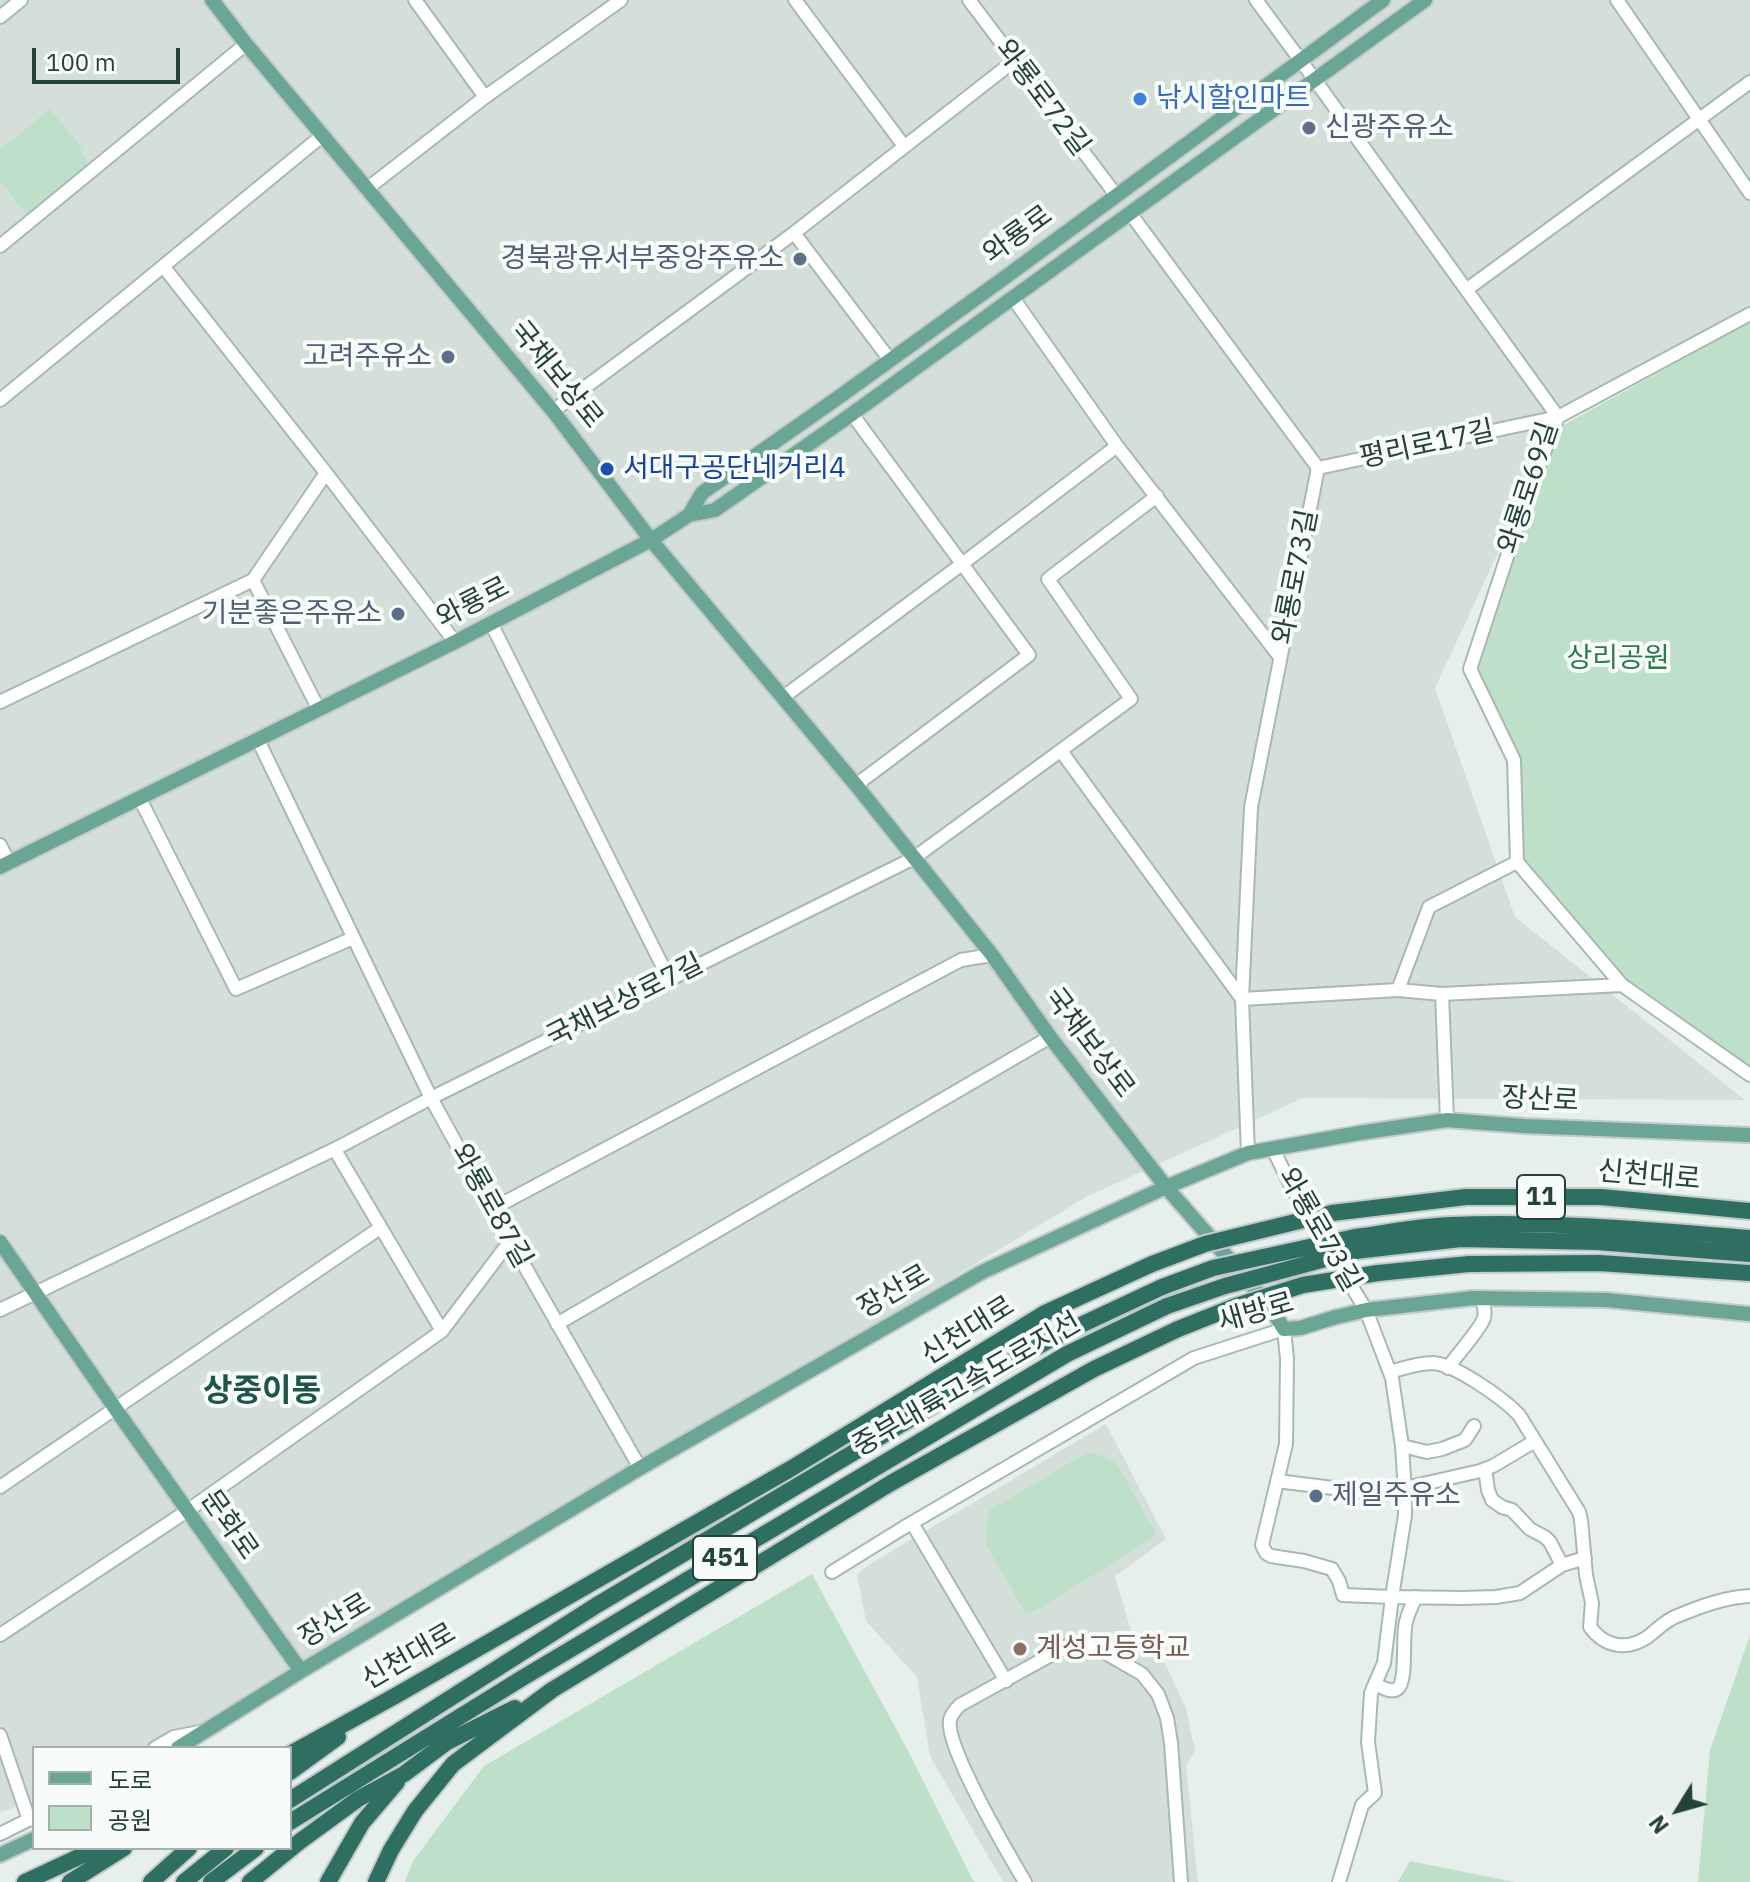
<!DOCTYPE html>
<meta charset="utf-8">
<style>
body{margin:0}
#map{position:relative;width:1750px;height:1882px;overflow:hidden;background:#e6efeb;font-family:"IBM Plex Sans","Noto Sans KR",sans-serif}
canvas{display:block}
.legend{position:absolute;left:32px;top:1746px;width:260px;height:104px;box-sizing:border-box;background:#f7fbf9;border:2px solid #a3b1ad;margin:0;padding:10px 14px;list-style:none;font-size:24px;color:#24423a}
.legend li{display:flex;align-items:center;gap:16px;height:40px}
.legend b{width:40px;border:2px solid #a3b1ad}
.north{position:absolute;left:1638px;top:1770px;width:80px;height:80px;-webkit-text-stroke:6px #f7fbf9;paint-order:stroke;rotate:233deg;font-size:22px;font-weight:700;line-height:32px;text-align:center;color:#24423a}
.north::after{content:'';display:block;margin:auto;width:28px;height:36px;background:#24423a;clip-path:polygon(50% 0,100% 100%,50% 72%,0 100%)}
.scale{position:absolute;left:32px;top:48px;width:148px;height:36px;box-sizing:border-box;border:4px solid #24423a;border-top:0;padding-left:10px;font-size:24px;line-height:28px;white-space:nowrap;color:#24423a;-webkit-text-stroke:6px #f7fbf9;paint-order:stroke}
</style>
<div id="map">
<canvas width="1750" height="1882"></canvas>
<ul class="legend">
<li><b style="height:10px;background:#6aa596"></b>도로</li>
<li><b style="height:22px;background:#bfe0c8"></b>공원</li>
</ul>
<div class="north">N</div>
<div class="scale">100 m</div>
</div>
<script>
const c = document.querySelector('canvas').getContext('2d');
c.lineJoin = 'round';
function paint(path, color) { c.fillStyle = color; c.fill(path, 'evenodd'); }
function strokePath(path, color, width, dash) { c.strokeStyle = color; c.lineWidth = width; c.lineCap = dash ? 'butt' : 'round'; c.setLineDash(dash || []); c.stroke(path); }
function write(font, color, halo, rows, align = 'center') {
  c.font = font + ' "IBM Plex Sans","Noto Sans KR",sans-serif'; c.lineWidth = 8; c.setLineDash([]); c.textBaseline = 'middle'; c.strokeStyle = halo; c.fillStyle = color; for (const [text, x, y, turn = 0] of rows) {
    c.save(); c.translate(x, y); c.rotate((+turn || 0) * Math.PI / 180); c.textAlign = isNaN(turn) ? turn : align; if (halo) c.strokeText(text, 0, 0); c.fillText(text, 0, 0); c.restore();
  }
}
paint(new Path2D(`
 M0,0h1750v311l-185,98 -130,279 80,229 230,183 -442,-2 -217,99 -865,524 -65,27h-122v51l-34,14z
 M1106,1424l60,115 -51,37 17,58 33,30 21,44 9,43 -9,15 12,116h-195l-73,-126 -13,-79 -51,-56 -9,-47 16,-12z`), '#d4dfda');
paint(new Path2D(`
 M50,109l28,34 11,24 -62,48 -27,-34v-31z
 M1750,322v745l-123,-84 -106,-125 -2,-101 -43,-90 84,-240z
 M1088,1452l15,4 14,8 38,68 -2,6 -111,69 -16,7 -40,-69 -1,-16 5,-19z
 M812,1574l95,175 67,133h-569l8,-21 71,-95z
 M1750,1635v247h-52l12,-132z
 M1410,1861l104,21h-116z`), '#bfe0c8');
const minor = new Path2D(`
 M415,0l70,97
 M795,0l109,146
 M969,0l147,195
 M1256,0l59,80 243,337 -31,79 -57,173 44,91 3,102 105,123 128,90
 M1617,0l133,193
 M0,17l21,-17
 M368,188l117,-91 136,-97
 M1130,213l188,255 -67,339 -9,192 6,154
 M794,233l96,127
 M0,246l246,-202
 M163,266l163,207 129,169
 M1466,290l284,-208
 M1013,298l104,148 163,211
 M0,400l323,-265
 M553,411l241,-178 220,-172
 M852,414l177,241 -173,130
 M1318,468l240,-51 192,-103
 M253,580l66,130
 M491,623l178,356
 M782,698l180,-134 155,-118
 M0,702l253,-122 73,-107
 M258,740l173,358 61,111 148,259
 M1061,751l181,248 156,-9 44,4 180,-9
 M140,799l96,190 117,-51
 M0,845l9,18
 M1398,990l31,-83 88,-45
 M1442,994l5,126
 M337,1148l-2,2 107,181
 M1273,1149l19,39 74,122 26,68 10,68 3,46v23l-13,82 70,1 34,-1 24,-4 42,-28 23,-7
 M492,1209l469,-249 31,-5
 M0,1310l337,-162 94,-50 483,-240 217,-159 -83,-120 109,-83
 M557,1324l493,-287
 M1448,1368c9,-14 32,-38 36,-50 2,-7 -1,-14 -2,-20
 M1390,1372c14,-4 28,-9 43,-9 22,1 71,36 86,52l60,97 2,8 5,55 6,28 -2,24c14,19 35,24 56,11 10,-7 18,-17 31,-22 22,-9 48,-19 73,-20
 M1402,1446l25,6 15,-3 23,-9 9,-14
 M1485,1469l3,21 4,10 10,7 10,3 18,19 15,8 5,5 12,23
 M1277,1481l88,11 29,1 11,-5 75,-17 13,-5 42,-25
 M0,1487l380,-259
 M912,1523l94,158
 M832,1572l71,-44 291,-170 90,-29 3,30 -1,85 -24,101 4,8 5,3 33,5 28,8 7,12 4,14 49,2 -8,66 -13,30 -3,49 7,51 -13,12 -23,77
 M0,1635l187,-124 255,-180 68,-90
 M1375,1684c7,3 18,11 24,3 8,-10 3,-51 7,-65 2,-9 6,-17 10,-25
 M0,1735l29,85
 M155,1748l19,-11 26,-5
 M0,1834l34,-17
 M1025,1882c-16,-27 -80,-136 -75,-162 1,-5 6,-11 10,-15l109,-60 21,-1 52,30 16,20 9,24 4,25 10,139`);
const major = new Path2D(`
 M212,0l34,44 307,367 98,129 205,245 136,170 58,82 116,150 103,118 15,24 16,-1 36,-11 30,-7 107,-12 133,2 144,14
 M689,515l13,-22 137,-96 161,-116 383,-281
 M0,867l455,-225 196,-102 38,-25 26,-5 137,-96 573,-414
 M0,1242l117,169 184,260
 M178,1748l123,-77 339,-203 342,-196 184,-85 82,-34 111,-20 88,-13 77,6 226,9
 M0,1855l34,-16`);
const highway = new Path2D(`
 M1332,1213l134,-16h135l149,14
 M1355,1237c31,-4 64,-11 96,-12 100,-4 200,5 299,13
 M1355,1251l106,-12 136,3 153,12
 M1378,1273l91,-9 130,-1 151,10
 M290,1754l105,-58 397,-228 253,-155 107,-49
 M290,1772l48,-35
 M290,1800l307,-195 350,-208 106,-59 109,-51
 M290,1822l234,-145 543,-323 100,-48
 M25,1882l73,-34
 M70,1882l54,-34
 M151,1882l38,-34
 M184,1882l42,-34
 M211,1882l45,-34
 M250,1882l49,-40 59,-43 46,-25 43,-32 68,-34
 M328,1882l34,-59 35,-41
 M376,1882l15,-32 24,-39 38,-47 99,-74 339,-207 203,-114 84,-40`);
strokePath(minor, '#a8b8b2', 16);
strokePath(major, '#c2cac8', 18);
strokePath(highway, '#c2cac8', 20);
strokePath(minor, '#fff', 12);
strokePath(major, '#6aa596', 14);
strokePath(highway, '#2f6f62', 16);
const highwayBridge = new Path2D(`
 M1152,1264l53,-20 127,-31
 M1162,1287l51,-19 142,-31
 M1167,1306l58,-20 130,-35
 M1178,1329l58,-23 67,-21 75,-12`);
strokePath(highwayBridge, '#c2cac8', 20, []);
strokePath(highwayBridge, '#2f6f62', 16);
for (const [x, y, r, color] of [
 [1140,99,8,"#3f7fe0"],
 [1309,128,8,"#5c6f8a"],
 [800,259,8,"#5c6f8a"],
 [448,357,8,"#5c6f8a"],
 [607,469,8,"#1a4fb4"],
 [398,614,8,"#5c6f8a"],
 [1316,1496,8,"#5c6f8a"],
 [1020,1649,8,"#8d6e63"]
]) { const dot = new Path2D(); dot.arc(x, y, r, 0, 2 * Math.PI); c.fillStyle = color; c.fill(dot); strokePath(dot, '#f7fbf9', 3); }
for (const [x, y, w] of [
 [1541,1197,48],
 [725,1558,64]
]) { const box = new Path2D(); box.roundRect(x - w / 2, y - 22, w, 44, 6); c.fillStyle = '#f7fbf9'; c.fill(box); strokePath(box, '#24423a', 2); }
write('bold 26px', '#24423a', null, [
 ["11",1541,1197],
 ["451",725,1558]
]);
write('28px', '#24423a', '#f7fbf9', [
 ["와룡로72길",1042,98,53],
 ["와룡로",1018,235,-36],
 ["국채보상로",556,375,51],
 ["평리로17길",1427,445,-12],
 ["와룡로69길",1529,488,-72],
 ["와룡로73길",1296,577,-79],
 ["와룡로",473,603,-27],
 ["국채보상로7길",625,1001,-27],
 ["국채보상로",1089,1043,53],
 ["장산로",1540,1100,3],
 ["신천대로",1649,1176,5],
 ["와룡로87길",491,1206,61],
 ["와룡로73길",1319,1230,60],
 ["장산로",894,1292,-30],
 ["새방로",1256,1313,-16],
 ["신천대로",968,1331,-32],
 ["중부내륙고속도로지선",967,1385,-30],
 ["문화로",229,1525,55],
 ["장산로",335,1621,-31],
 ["신천대로",409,1657,-30]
]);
write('28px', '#366cbe', '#f7fbf9', [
 ["낚시할인마트",1156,99]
], 'left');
write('28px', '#4e5e75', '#f7fbf9', [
 ["신광주유소",1325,128,"left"],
 ["경북광유서부중앙주유소",784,259],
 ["고려주유소",432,357],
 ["기분좋은주유소",382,614],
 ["제일주유소",1332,1496,"left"]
], 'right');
write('28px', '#164399', '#f7fbf9', [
 ["서대구공단네거리4",623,469]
], 'left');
write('28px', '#2d7a4b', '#f7fbf9', [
 ["상리공원",1618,659]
]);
write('28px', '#785e54', '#f7fbf9', [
 ["계성고등학교",1036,1649]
], 'left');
write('bold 32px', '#1f5548', '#f7fbf9', [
 ["상중이동",262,1392]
]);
</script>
